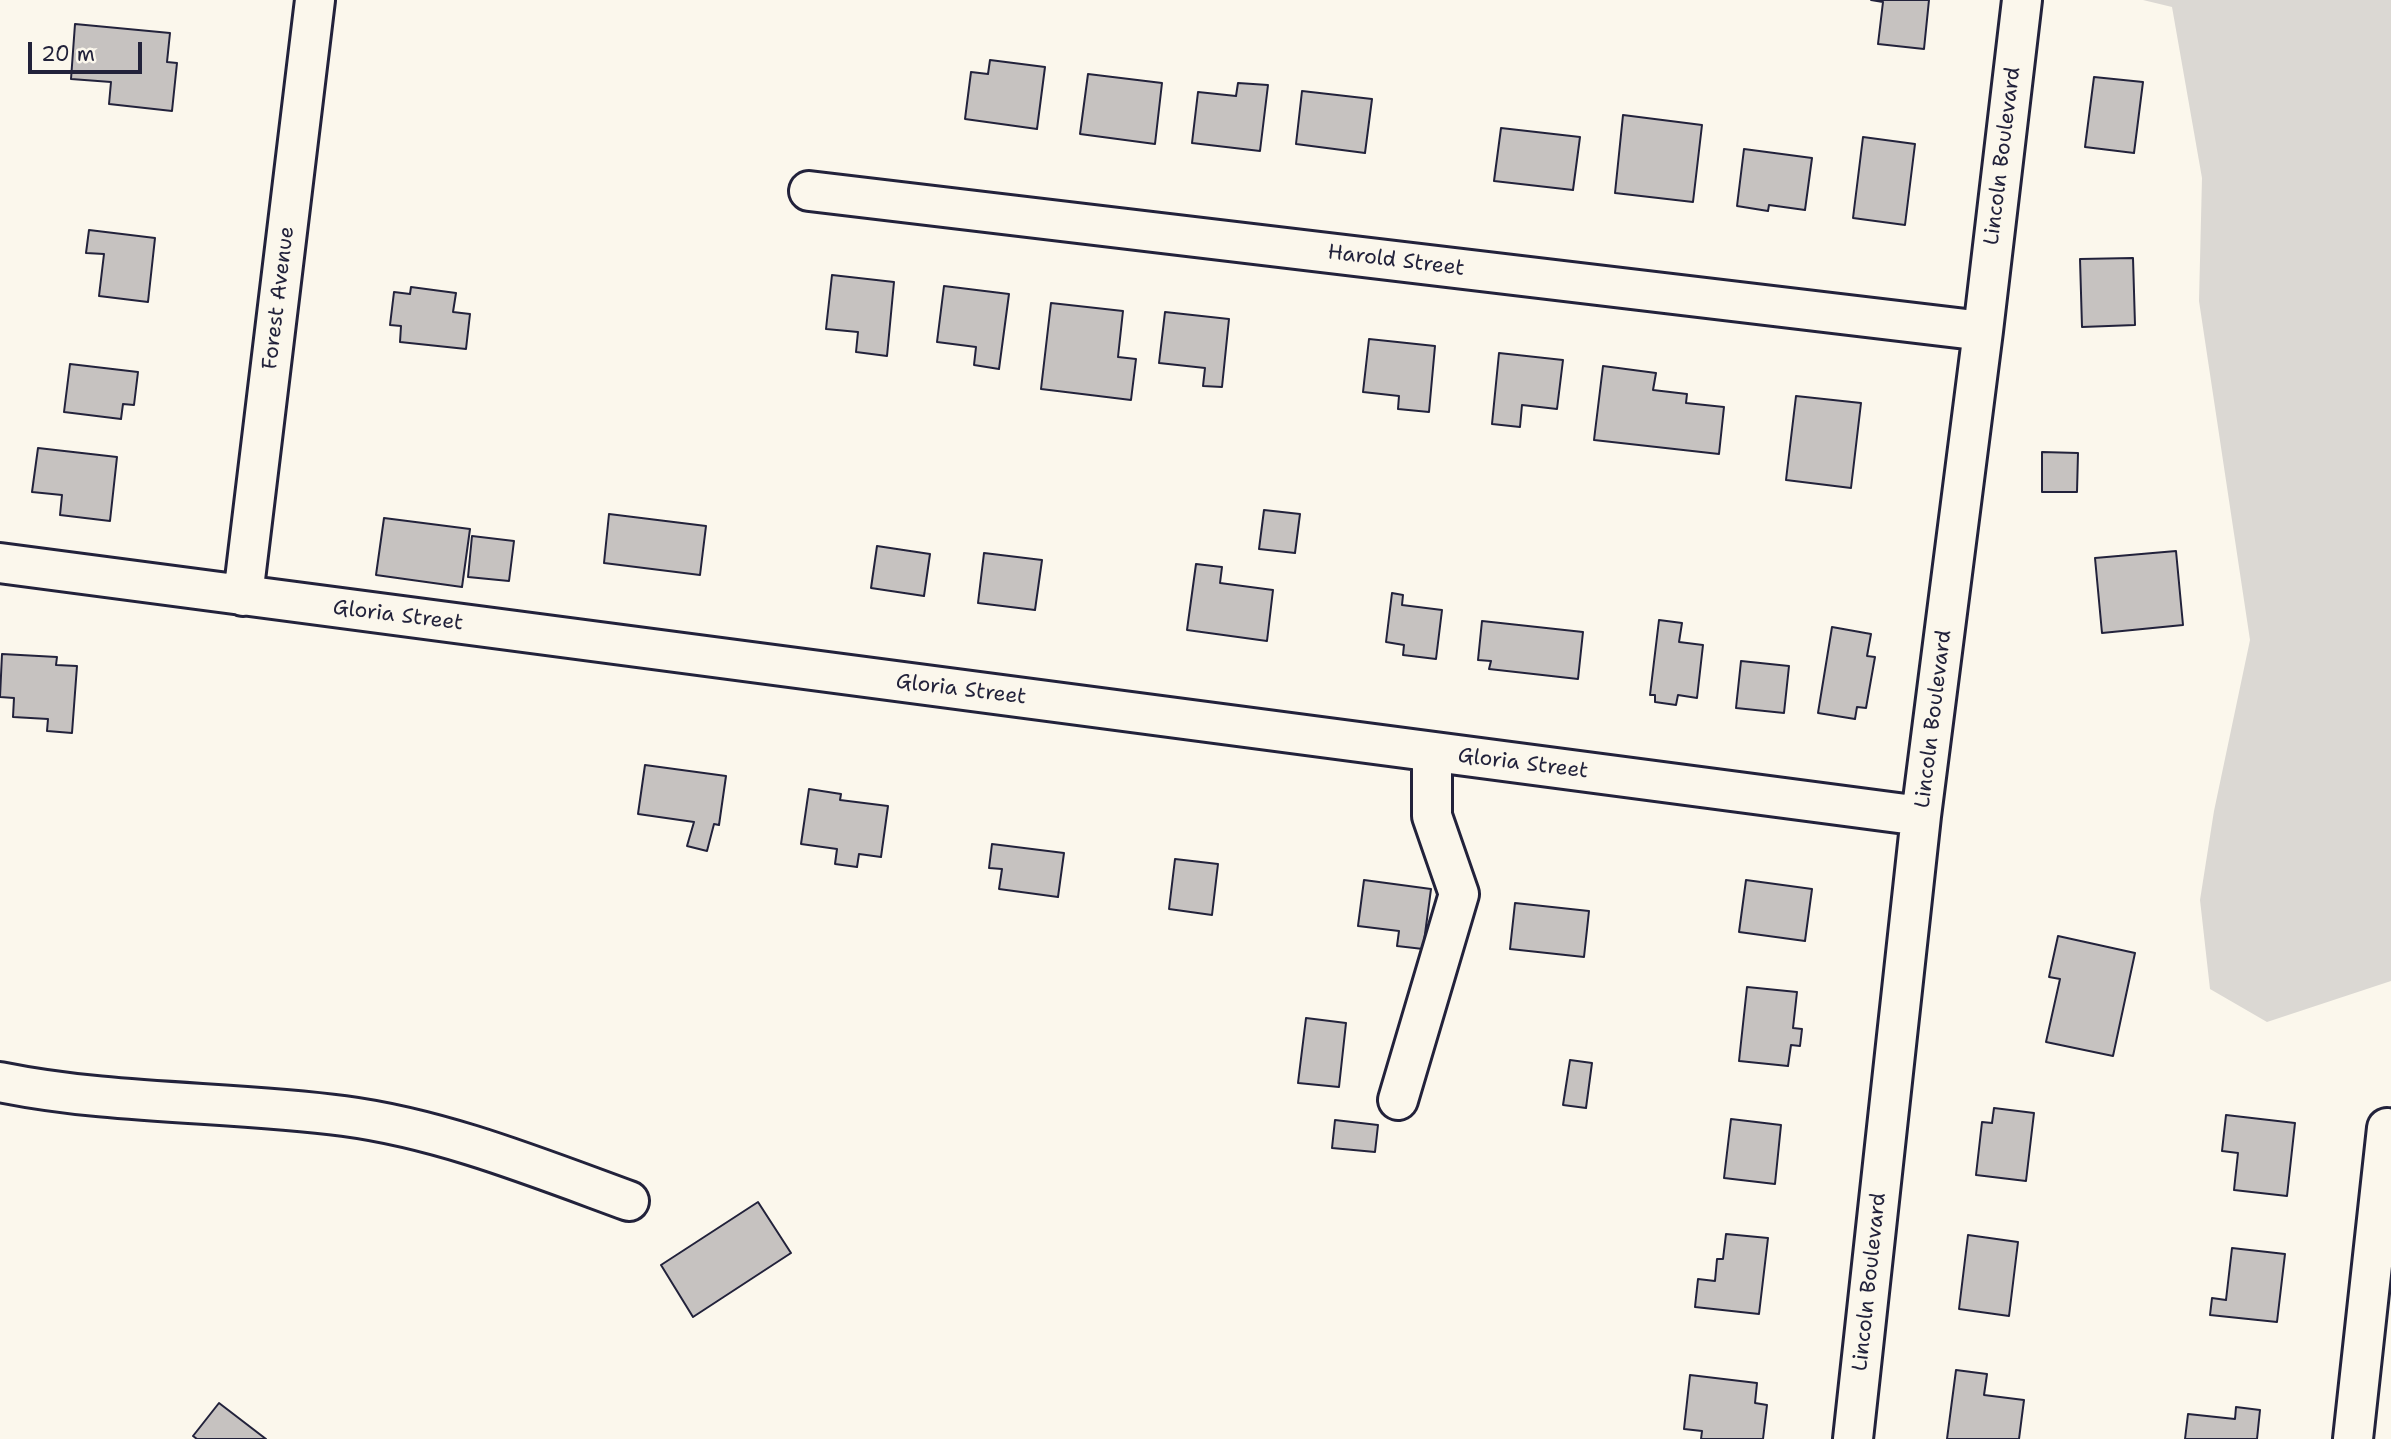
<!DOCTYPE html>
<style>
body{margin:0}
#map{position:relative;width:2391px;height:1439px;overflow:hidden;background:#fbf7ec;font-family:"Shantell Sans",sans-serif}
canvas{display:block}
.scale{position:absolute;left:28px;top:42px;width:114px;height:32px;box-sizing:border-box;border:4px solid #22223b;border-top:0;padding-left:9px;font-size:21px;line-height:24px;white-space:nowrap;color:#22223b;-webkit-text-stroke:5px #fbf7ec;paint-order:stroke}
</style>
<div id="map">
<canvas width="2391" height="1439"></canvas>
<div class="scale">20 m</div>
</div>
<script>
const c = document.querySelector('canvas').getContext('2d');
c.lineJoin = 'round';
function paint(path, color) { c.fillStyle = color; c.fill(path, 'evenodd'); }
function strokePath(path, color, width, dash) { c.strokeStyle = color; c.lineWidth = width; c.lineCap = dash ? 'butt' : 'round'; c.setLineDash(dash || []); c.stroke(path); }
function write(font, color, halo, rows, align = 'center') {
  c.font = font + ' "Shantell Sans",sans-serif'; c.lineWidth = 7; c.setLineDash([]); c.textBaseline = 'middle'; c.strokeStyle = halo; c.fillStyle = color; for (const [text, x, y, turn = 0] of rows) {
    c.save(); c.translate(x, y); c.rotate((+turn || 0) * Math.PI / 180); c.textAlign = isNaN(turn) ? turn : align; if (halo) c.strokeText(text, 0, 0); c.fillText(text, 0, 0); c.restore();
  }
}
paint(new Path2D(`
 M2143,0h248v981l-124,41 -57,-33 -10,-89 14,-89 36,-171 -51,-339 3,-123 -30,-171z`), '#dbd8d3');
const building = new Path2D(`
 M1871,0h58l-5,49 -46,-5 5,-42z
 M75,24l95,9 -3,29 10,1 -5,48 -63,-7 2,-22 -40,-3z
 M990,60l55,7 -8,62 -72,-10 6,-47 17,2z
 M1088,74l74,9 -7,61 -75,-10z
 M2094,77l49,5 -9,71 -49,-6z
 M1238,83l30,2 -8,66 -68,-8 6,-51 38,4z
 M1302,91l70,8 -7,54 -69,-9z
 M1623,115l79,10 -9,77 -78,-9z
 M1501,128l79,9 -7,53 -79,-9z
 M1863,137l52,7 -10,81 -52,-7z
 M1744,149l68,9 -7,52 -36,-5 -1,6 -31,-5z
 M89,230l66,8 -7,64 -49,-6 5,-42 -18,-1z
 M2133,258l2,67 -53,2 -2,-68z
 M832,275l62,7 -7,74 -31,-4 2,-20 -32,-3z
 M944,286l65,8 -10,75 -25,-4 2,-18 -39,-5z
 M411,287l45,6 -3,19 17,2 -4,35 -66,-7 1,-16 -11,-1 4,-33 16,2z
 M1051,303l72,8 -5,46 18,2 -5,41 -90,-11z
 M1165,312l64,7 -7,68 -19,-1 2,-18 -46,-5z
 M1369,339l66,7 -6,66 -31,-3 1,-13 -36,-4z
 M1499,353l64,7 -6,49 -35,-4 -2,22 -28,-3z
 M70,364l68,8 -4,33 -11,-1 -2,15 -57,-7z
 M1603,366l53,7 -3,17 34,4 -1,9 38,4 -5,47 -125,-14z
 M1796,396l65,7 -10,85 -65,-8z
 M38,448l79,9 -7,64 -50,-6 2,-20 -30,-3z
 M2042,452l36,1 -1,39h-35z
 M1264,510l36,4 -5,39 -36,-4z
 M609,514l97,12 -6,49 -96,-12z
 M384,518l86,11 -8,58 -86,-12z
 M472,536l42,5 -5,40 -41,-4z
 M877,546l53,8 -6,42 -53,-8z
 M2176,551l7,74 -81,8 -7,-75z
 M984,553l58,7 -7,50 -57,-7z
 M1196,564l26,3 -2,16 53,7 -6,51 -80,-11z
 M1392,593l11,2 -1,10 40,5 -6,49 -33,-4 1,-10 -18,-3z
 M1659,620l23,3 -3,19 24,3 -6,53 -19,-3 -2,10 -21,-3v-7h-5z
 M1482,621l101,11 -5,47 -89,-10 2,-8 -13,-1z
 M1832,627l39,7 -4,22 8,1 -9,51 -9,-1 -2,12 -37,-6z
 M2,654l55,3 -1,8 21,1 -5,67 -25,-2 1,-12 -35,-2 1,-19 -14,-1z
 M1741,661l48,5 -5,47 -48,-5z
 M645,765l81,11 -7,49 -5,-1 -7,27 -20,-5 7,-24 -56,-8z
 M809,789l32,5 -1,6 48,6 -7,51 -22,-3 -2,13 -22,-3 2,-15 -36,-5z
 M992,844l72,9 -6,44 -59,-8 3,-20 -13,-1z
 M1175,859l43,5 -6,51 -43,-6z
 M1364,880l67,9 -8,60 -26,-3 2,-15 -41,-5z
 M1746,880l66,9 -7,52 -66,-9z
 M1515,903l74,8 -5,46 -74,-8z
 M2058,936l77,17 -22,103 -67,-14 14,-63 -11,-2z
 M1747,987l50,5 -4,36 9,1 -2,17 -9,-1 -3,21 -49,-5z
 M1306,1018l40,5 -7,64 -41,-4z
 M1570,1060l22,3 -6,45 -23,-3z
 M1994,1108l40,5 -8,68 -50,-6 6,-53 10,1z
 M2226,1115l69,8 -8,73 -53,-6 4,-37 -16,-2z
 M1731,1119l50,6 -6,59 -51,-6z
 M1335,1120l43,5 -3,27 -43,-4z
 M758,1202l33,51 -98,64 -32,-52z
 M1726,1234l42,4 -9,76 -64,-7 3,-28 17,2 2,-22h6z
 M1968,1235l50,7 -9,74 -50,-7z
 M2232,1248l53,6 -8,68 -67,-7 2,-17 14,2z
 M1956,1370l31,4 -3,21 40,5 -5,39h-72z
 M1690,1375l67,8 -2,20 12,2 -4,34h-62l1,-8 -18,-2z
 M219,1403l47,36h-69l-4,-3z
 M2236,1407l24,3 -3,29h-72l3,-25 47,5z`);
paint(building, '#c6c2c0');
strokePath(building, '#22223b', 2);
const minor = new Path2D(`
 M809,191l1174,140
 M0,563l1921,253
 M243,596l72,-596
 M0,1082c113,23 230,19 344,34 98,13 192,51 285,85
 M1398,1100l61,-206 -27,-78v-64
 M1853,1439l68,-623 62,-485 39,-331
 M2353,1439l34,-311`);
strokePath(minor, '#22223b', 44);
strokePath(minor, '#fbf7ec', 38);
write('21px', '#22223b', '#fbf7ec', [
 ["Lincoln Boulevard",2003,156,-83],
 ["Harold Street",1396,261,7],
 ["Forest Avenue",279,298,-83],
 ["Gloria Street",398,616,7],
 ["Gloria Street",961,690,7],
 ["Lincoln Boulevard",1934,719,-83],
 ["Gloria Street",1523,764,7],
 ["Lincoln Boulevard",1870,1282,-84]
]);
</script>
